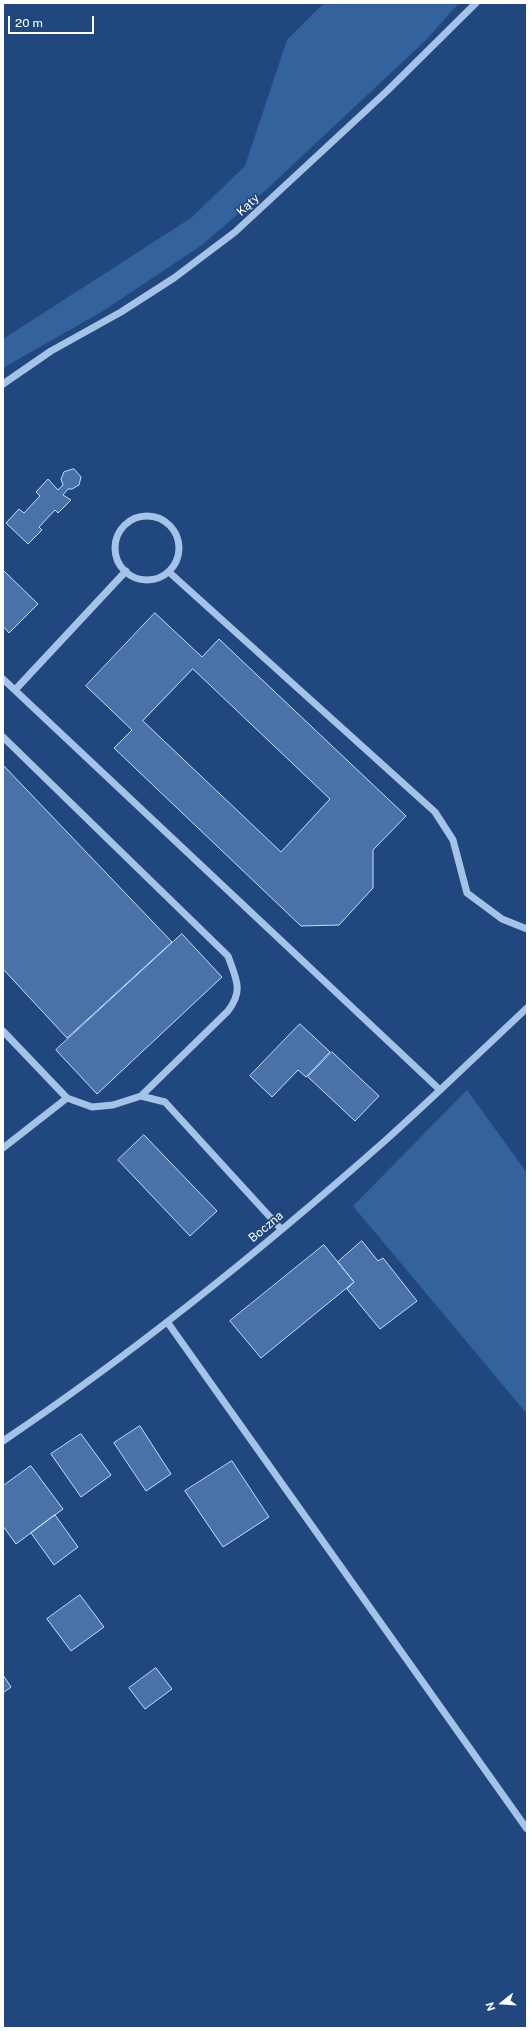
<!DOCTYPE html>
<meta charset="utf-8">
<style>
body{margin:0}
#map{position:relative;width:530px;height:2031px;overflow:hidden;background:#20487f;font-family:"Public Sans",sans-serif}
canvas{display:block}
.frame{position:absolute;inset:0;border:4px solid #fff;pointer-events:none}
.north{position:absolute;left:482px;top:1983px;width:40px;height:40px;-webkit-text-stroke:3px #20487f;paint-order:stroke;rotate:253deg;font-size:11px;font-weight:700;line-height:16px;text-align:center;color:#fff}
.north::after{content:'';display:block;margin:auto;width:14px;height:18px;background:#fff;clip-path:polygon(50% 0,100% 100%,50% 72%,0 100%)}
.scale{position:absolute;left:8px;top:16px;width:86px;height:18px;box-sizing:border-box;border:2px solid #fff;border-top:0;padding-left:5px;font-size:12px;line-height:14px;white-space:nowrap;color:#fff;-webkit-text-stroke:3px #20487f;paint-order:stroke}
</style>
<div id="map">
<canvas width="530" height="2031"></canvas>
<div class="frame"></div>
<div class="north">N</div>
<div class="scale">20 m</div>
</div>
<script>
const c = document.querySelector('canvas').getContext('2d');
c.lineJoin = 'round';
function paint(path, color) { c.fillStyle = color; c.fill(path, 'evenodd'); }
function strokePath(path, color, width, dash) { c.strokeStyle = color; c.lineWidth = width; c.lineCap = dash ? 'butt' : 'round'; c.setLineDash(dash || []); c.stroke(path); }
function write(font, color, halo, rows, align = 'center') {
  c.font = font + ' "Public Sans",sans-serif'; c.lineWidth = 3.5; c.setLineDash([]); c.textBaseline = 'middle'; c.strokeStyle = halo; c.fillStyle = color; for (const [text, x, y, turn = 0] of rows) {
    c.save(); c.translate(x, y); c.rotate((+turn || 0) * Math.PI / 180); c.textAlign = isNaN(turn) ? turn : align; if (halo) c.strokeText(text, 0, 0); c.fillText(text, 0, 0); c.restore();
  }
}
paint(new Path2D(`
 M324,3h135l-33,37 -158,148 -66,57 -99,66 -100,57v-29l188,-121 54,-52 42,-126z
 M467,1090l60,83v241l-174,-208z`), '#34629d');
const building = new Path2D(`
 M74,469l7,8 -2,8 -7,4h-4l-5,6 8,5 -13,13 -3,-3 -16,17 3,3 -14,14 -22,-21 13,-14 5,4 16,-17 -4,-4 12,-13 10,11 5,-5 -2,-6 3,-7z
 M3,570l35,34 -29,29 -6,-7z
 M155,613l47,44 17,-18 187,177 -33,34v38l-34,37 -38,1 -187,-178 18,-18 -46,-44zM193,669l137,130 -49,53 -138,-131z
 M3,765l169,177 -105,96 -64,-69z
 M182,934l40,43 -125,117 -41,-44z
 M300,1024l30,28 -24,25 -8,-7 -26,27 -22,-21z
 M332,1052l47,44 -24,25 -47,-44z
 M144,1135l73,76 -27,25 -72,-76z
 M362,1241l16,20 5,-3 34,43 -37,28 -33,-40 7,-7 -16,-20z
 M324,1245l30,37 -93,76 -31,-37z
 M140,1426l31,48 -25,17 -32,-48z
 M81,1434l30,41 -30,22 -30,-43z
 M232,1461l37,56 -46,30 -38,-56z
 M31,1466l32,43 -47,35 -13,-18v-40z
 M55,1515l23,32 -24,18 -23,-32z
 M80,1595l24,32 -33,24 -24,-32z
 M156,1668l16,21 -27,20 -16,-21z
 M3,1675l8,12 -8,6z`);
paint(building, '#4972a8');
strokePath(building, '#c9dcf6', 1);
strokePath(new Path2D(`
 M3,384l48,-33 70,-39 53,-34 61,-46 152,-141 89,-88
 M115 548a32 32 0 1 1 64 0a32 32 0 1 1-64 0Z
 M169,572l266,240 18,28 14,53 35,26 25,10
 M3,679l437,411
 M15,690l111,-119
 M3,737l225,219c8,23 16,34 0,55l-87,85
 M3,1031l64,67 25,9 21,-2 28,-9 24,6 116,127
 M3,1148l64,-50
 M168,1323l359,506
 M3,1441c135,-91 262,-194 384,-302 48,-43 93,-87 140,-131`), '#a5c2e7', 7);
write('12px', '#fff', '#20487f', [
 ["Kąty",248,205,-43],
 ["Boczna",266,1227,-40]
]);
</script>
